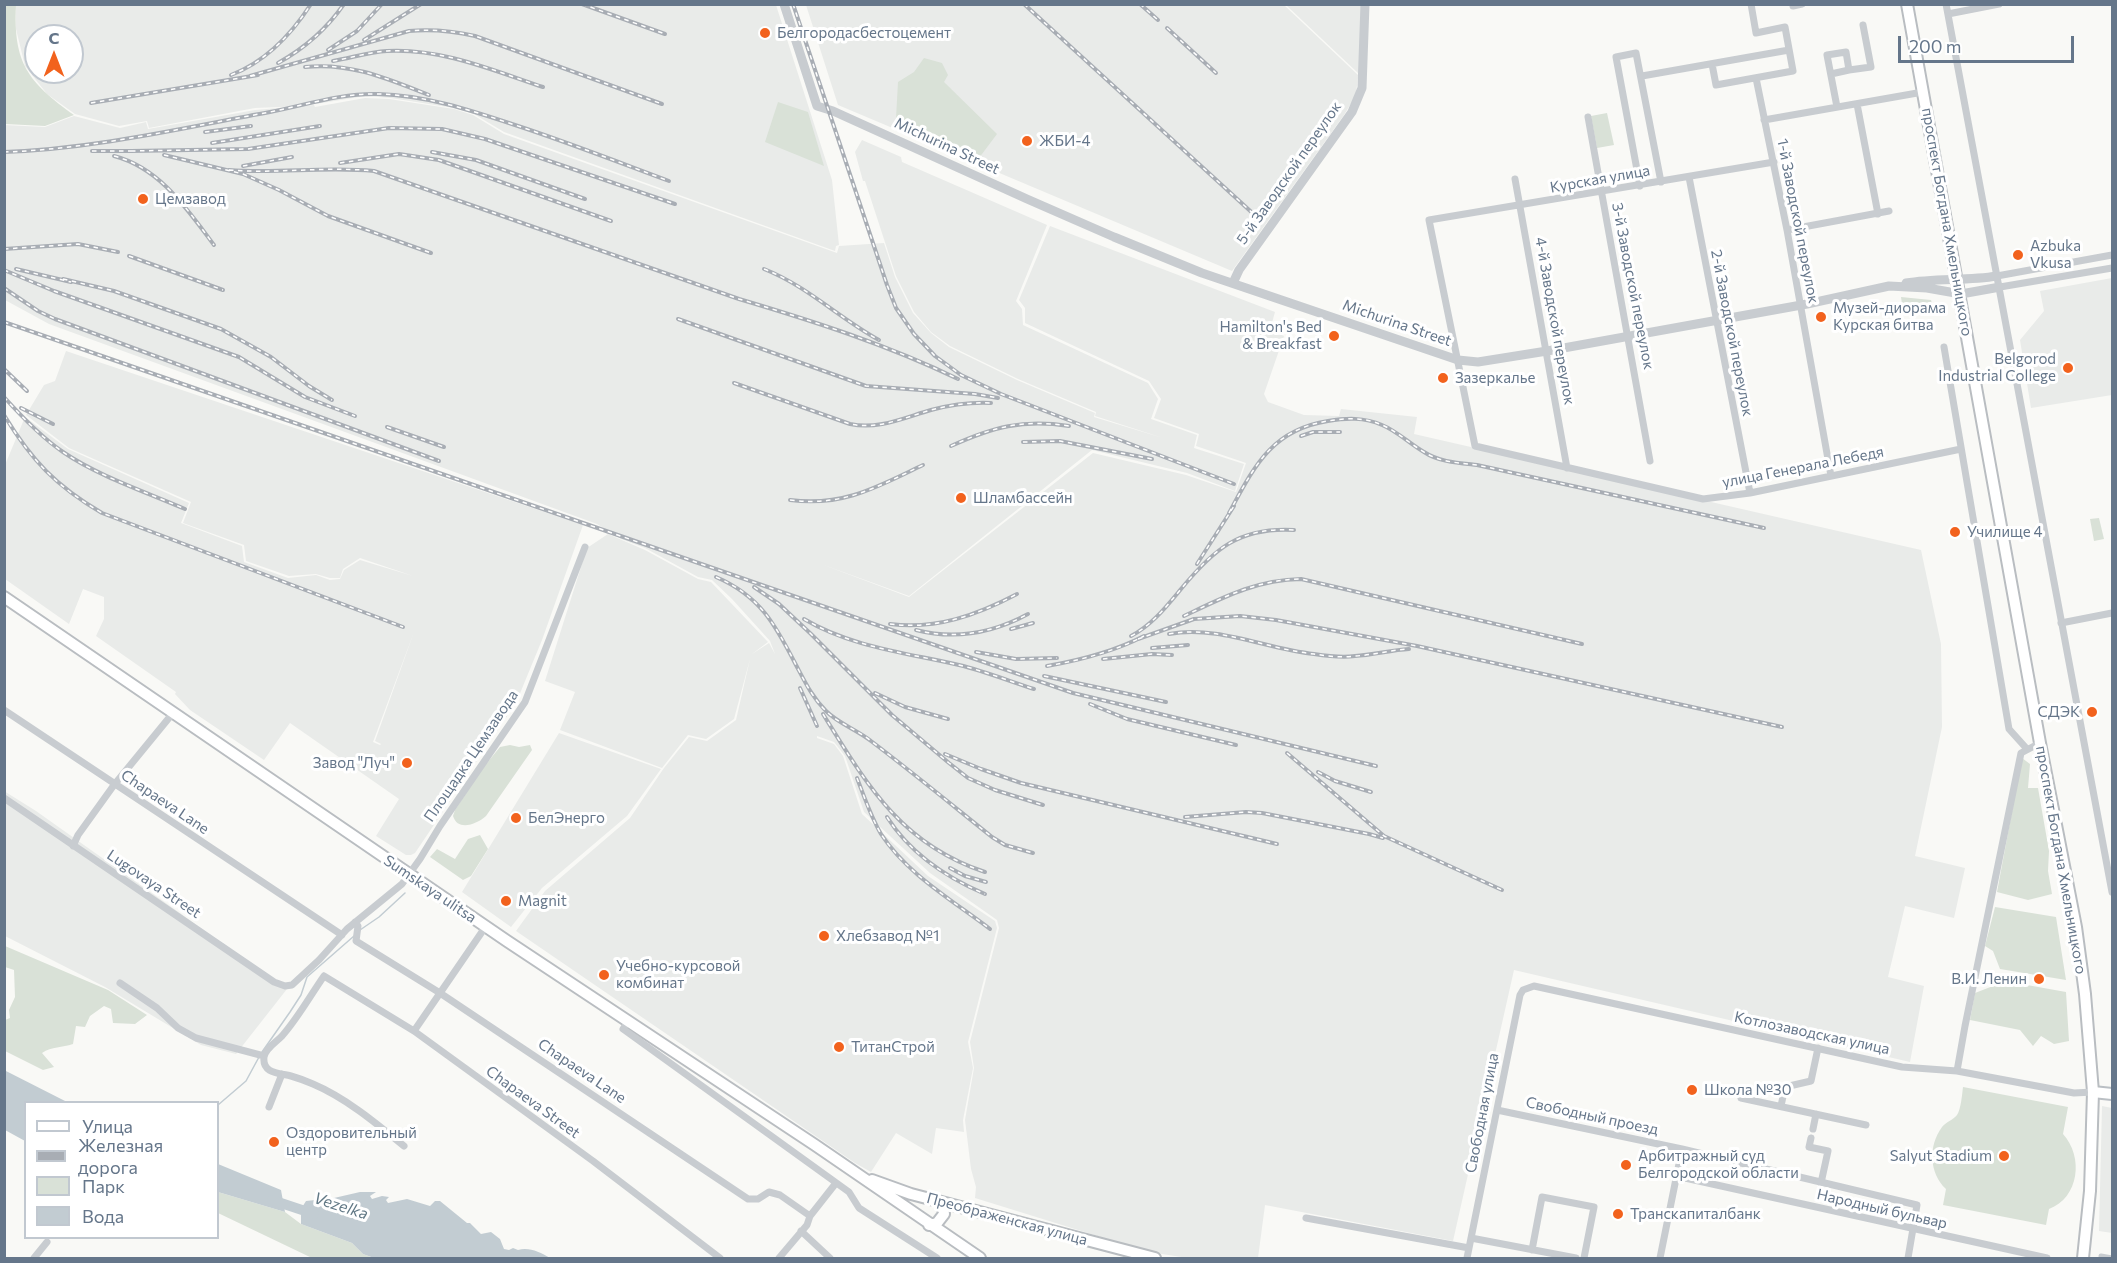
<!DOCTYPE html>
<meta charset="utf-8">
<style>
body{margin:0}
#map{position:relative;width:2117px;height:1263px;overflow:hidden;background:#f9f9f6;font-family:Commissioner,sans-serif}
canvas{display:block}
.frame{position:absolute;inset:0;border:6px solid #65768a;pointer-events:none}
.legend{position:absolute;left:24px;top:1101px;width:195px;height:138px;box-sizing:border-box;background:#fff;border:2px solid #c1c8d0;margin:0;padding:8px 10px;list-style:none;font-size:18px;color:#65768a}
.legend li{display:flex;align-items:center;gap:12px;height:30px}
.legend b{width:30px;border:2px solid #c1c8d0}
.north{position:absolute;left:24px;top:24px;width:60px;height:60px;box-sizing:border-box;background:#fff;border:2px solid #c1c8d0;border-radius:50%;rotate:0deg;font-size:16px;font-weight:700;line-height:24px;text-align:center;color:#65768a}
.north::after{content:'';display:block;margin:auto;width:21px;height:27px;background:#f2621d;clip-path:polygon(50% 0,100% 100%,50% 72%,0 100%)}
.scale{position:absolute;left:1898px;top:36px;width:176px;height:27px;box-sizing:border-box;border:3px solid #65768a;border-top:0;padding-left:8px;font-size:18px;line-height:21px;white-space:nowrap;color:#65768a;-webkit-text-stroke:4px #fff;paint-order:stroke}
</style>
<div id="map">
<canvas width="2117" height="1263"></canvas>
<div class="frame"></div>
<ul class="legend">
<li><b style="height:8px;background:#fff"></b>Улица</li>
<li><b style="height:8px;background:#a8adb4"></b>Железная дорога</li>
<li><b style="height:16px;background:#d9e1d7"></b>Парк</li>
<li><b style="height:16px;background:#c2ccd2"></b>Вода</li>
</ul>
<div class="north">С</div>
<div class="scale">200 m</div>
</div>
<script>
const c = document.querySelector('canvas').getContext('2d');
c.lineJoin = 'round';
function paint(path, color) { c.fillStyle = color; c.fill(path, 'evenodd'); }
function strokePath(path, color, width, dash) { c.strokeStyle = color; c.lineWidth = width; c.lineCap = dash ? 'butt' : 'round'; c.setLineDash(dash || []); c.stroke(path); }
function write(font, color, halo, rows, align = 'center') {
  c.font = font + ' Commissioner,sans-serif'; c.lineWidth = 6; c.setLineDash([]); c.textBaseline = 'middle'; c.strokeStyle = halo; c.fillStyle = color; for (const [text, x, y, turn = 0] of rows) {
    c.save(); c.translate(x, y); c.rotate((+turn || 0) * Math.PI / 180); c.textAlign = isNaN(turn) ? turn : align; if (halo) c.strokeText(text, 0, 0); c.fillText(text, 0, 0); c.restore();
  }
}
paint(new Path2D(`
 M16,5h760l56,175 7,65 -3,1 -1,5 -331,-119 -30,-18 -20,-6 -63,-10 -26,-2 -62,10 -48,2 -106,20 -2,-7 -28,5 -44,-12 -28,-20 -22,-28 -9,-37zM36,36h36v36h-36z
 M806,5h478l74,70 -2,20 -12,20 -112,156 -394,-166z
 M1286,5h76l-3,69z
 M365,98l24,1 65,10 19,6 31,19 333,119 2,-7 45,-3 11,34 18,36 18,20 18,14 68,33 78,33 -1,4 69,21 -68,-22 1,-4 -78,-33 -68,-33 -19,-14 -17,-20 -18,-36 -31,-95h-2l-8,-29 7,-12 39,17 1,5 145,63 -31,76 6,8 1,16 125,58 10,16 -7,20 46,16 -3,13 50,16 -9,27 -48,-18 -95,-23 -183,146 -88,-32 88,33 184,-144 93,22 50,17 10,-29 -50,-17 3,-12 -45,-16 7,-19 -12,-18 -124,-58v-15l-6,-8 31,-74 225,86 -5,18 14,6 -20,58 4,8 36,13 35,1 2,-7 76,8 -3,17 507,116 20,94 1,83 -27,129 50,12 -11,50 -49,-12 -17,71 36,9 -14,76 -396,-92 -61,271 -188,-36 -7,53h-70l-39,-6 -174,-54 1,-11 -5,-18 -6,-49 9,-52 -4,-26 29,-114 -2,-8 -67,-47 -66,-61 -19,-56 -11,-14 -17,-6v2l17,6 9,12 19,58 66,62 67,45 2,7 -29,114 5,26 -10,52 1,12 -28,-4 -4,26 -36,-21 -25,39 -16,-9 -339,-232 29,-40 85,-73 34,-50 25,-31 18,4 29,-21 14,-61 -16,60 -28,20 -18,-4 -26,33 -102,-38 15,-38 -30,-11 42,-133 21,-14 37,16 53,29 13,3 57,60 -16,12 17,-11 6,11 -5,-13 -38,-42 -20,-19 -14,-3 -53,-29 -24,-9 -24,-15 -548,-200 -44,-24 -1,-175 41,2 29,-11 46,12 26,-6 2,7 107,-19 59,-5 1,2z
 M2112,278v117l-81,13 -11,-68 24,-29 -4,-20z
 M66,351l517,174 -41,115 -26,63 -101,150 -4,2h-5l-30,-19 23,-37 -109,-76 -26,37 -74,-50 -15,-16 1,-2 -80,-56 8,-17v-22l-21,-8 -14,35 -64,-45v-114l20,-48 43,32 121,54 -8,20 61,23 2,16 44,16 28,-3 14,5 10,-1 4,-9 16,-10 53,16 -53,-18 -17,11 -3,9h-10l-14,-4 -27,2 -43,-15 -2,-16 -61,-22 8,-21 -122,-54 -43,-33 18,-30 11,-4zM414,632l-39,109 6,3 -1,1 -7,-3z
 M559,733l102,36 -34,47 -85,72 -31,39 -49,-35z
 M4,791l32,20 251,178 -51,65 -35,-9 -96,-58 -100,-51z
 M2102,1106l10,2v125l-13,-2z`), '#e9ebe9');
paint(new Path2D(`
 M4,5h12c-3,58 12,77 58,110l-29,11 -40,-2z
 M924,58l18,5 6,12 -4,7 53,52 -18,24 -83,-40 2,-36 16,-10z
 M778,102l30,10 16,54 -59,-24z
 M1607,113l7,32 -17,3 -6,-32z
 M1901,297l30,3 3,11 -4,1 -2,-5 -25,4z
 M2099,518l5,21 -10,2 -4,-22z
 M510,745l9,2 11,-2 2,5 -46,66c-9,8 -28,16 -33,0l2,-6 27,-41 18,-22z
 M2022,758l8,6 -2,24h10l11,63 -1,20 4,23 -24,6 -31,-8z
 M480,835l8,14 -17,27 -8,4 -33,-23 7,-8 18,10 13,-20z
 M1995,907l61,10 10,63 -66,-11 -7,-18 -8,-5z
 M5,946l103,44 39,25 -12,9 -22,-1 -2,-14 -7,-3 -14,10 -5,11 -9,-1 -3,18c-11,4 -21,2 -31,9l12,14 -11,3 -38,-19v-31l5,-2 -1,-8 6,-13 -1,-27 -9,-3z
 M1999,980l67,12 3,49 -15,3 -13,-8 -8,10 -13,-16 -50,-10 5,-27 18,-7z
 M1963,1087l105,20 -5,27c21,23 16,64 -14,75l-3,16 -103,-20 3,-16c-17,-16 -18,-43 -4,-62 4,-5 11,-7 15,-12 4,-6 5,-20 6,-28z
 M218,1192l67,20 16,12 51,19 11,11 11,4h-62l-94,-45z`), '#d9e1d7');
paint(new Path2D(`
 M4,1070l63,32h-41l-1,39 -20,-11z
 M218,1164l63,26 4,22 -67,-20z
 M360,1192h16l-6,4 2,3 10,-3 7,1 -3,3 2,3 19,-4 23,7 5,-5h5l27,22h3l11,11 10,-2 9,7 4,10 5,1 4,-2 5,2c11,-3 22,2 32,8h-176l-11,-4 -11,-11 -51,-19v-15l5,-8 28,-3z`), '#c2ccd2');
strokePath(new Path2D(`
 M360,930l19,-13 26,-24
 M262,1052l28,-40 11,-17 6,-18 47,-41
 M218,1105l28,-24 13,-24`), '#c2ccd2', 1.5);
strokePath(new Path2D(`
 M272,1200l42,14`), '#c2ccd2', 10);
const secondary = new Path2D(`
 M2093,1092l19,2`);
const primary = new Path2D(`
 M1907,4l133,739 36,184 9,67 8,98 -3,99 -7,67
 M4,597l503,344 308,204 165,113
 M872,1180l39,14 244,64
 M929,1225l8,-2 7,-9 -1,-8 -3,-4`);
strokePath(secondary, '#babfc4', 14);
strokePath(primary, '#b9bdc1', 14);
strokePath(new Path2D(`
 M2101,1256l11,2`), '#c8ccd0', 5);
strokePath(new Path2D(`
 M1793,4v2l9,-2
 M1946,4l166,888
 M1948,14l51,-10
 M1712,64l4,21 77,-14 -8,-44 -29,6 -5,-29
 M1831,74l18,-4
 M1642,76l147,-26
 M1756,78l31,152 44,246
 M1857,104l21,110
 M1837,107l-10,-52 19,-3 3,18 22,-3 -8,-42
 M1588,117l62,344
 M1764,120l159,-28
 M1774,162l-345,58 46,226 228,53 47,-6 211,-44
 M1689,177l61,316
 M1515,179l52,289
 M1640,186l-24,-129 20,-4 25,129
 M1787,230l102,-19
 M1997,276l115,-21
 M2000,287l112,-19
 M1944,347l65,382 18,20
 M2061,623l51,-10
 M4,710l338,225
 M4,798l270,184 11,4 7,-1 27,-25 28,-31 55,-45 18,-25 20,-33 85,-124 60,-155
 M73,846l5,-11 36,-50 59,-72
 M355,922l3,4 -2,15 84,52 308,206h10l11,-7 11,3 30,21
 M324,976l90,55 179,130 127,97
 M324,976c-14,20 -26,42 -42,60 -6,6 -17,13 -18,21 -2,17 16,16 27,19 7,2 15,5 22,8 33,14 63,39 91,62
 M120,983l37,25 21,20 18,10 68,18
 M628,1021l-5,8 226,163 10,16 78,50
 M414,1031l72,-105
 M1957,1071l8,-45 56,-273 19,-10
 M1741,1098l125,27
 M1781,1106l4,-19 26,-6 7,-33
 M269,1107l13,-33
 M1497,1110l185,39 235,56 -9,53
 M1813,1129l3,-15
 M1811,1138l-2,9 19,4 -7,32
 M1676,1176l371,82
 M1306,1218l163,30
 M801,1231l29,27
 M1471,1238l105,20
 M1532,1250l10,-53 52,10 -10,51
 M34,1258l13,-16
 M779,1258l28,-33 3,-9 26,-33
 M1467,1258l53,-263 3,-5 11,-4 368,81 55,4 117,22 19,-1
 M1660,1258l22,-109`), '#c8ccd0', 7);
strokePath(new Path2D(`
 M784,4l33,102 16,5 194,88 87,38 88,36 256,87 20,2 69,-11 260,-47 82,-18 38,2 34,6 39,-7
 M1233,283l6,-13 113,-158 10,-24 3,-84
 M1906,283c30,-5 61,-2 91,-7`), '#c8ccd0', 9);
strokePath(secondary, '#fff', 10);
strokePath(primary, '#fff', 10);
const rail = new Path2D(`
 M582,4l83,30
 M793,4l94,281 9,23 18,26 21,22 26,19 40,19 233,90
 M1024,4l235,215
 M1140,4l18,16
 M1167,28l49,45
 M364,40l57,-36
 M328,50l29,-19 25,-27
 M333,61c18,-3 36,-9 54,-10 54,-3 105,19 156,36
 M278,63c27,-15 48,-33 66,-59
 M305,67c45,-5 83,12 124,28
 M231,75c34,-13 60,-40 80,-71
 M250,76l159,-45c23,-2 44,0 66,5l187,68
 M91,103l167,-28
 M205,132l46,-6
 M212,143l108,-17
 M92,151h45
 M131,151l117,-2 141,-21 53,1 43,10 190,65
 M4,152c90,-3 178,-24 266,-40 36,-7 71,-19 108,-18 47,1 92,16 137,31 52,17 103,37 154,56
 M432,152l44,8 109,39
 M164,155l79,19 36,16 49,26 103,37
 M114,156c46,12 73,53 100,89
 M340,163l59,-9 40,6 172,61
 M243,166l49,-9
 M229,170c48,4 97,-4 145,1l365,128c74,22 149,46 219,80
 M4,249l74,-5 40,8
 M129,256l94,34
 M16,269l55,13
 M764,269c43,17 75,49 115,71
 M4,270l50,21 185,66 66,40 50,19
 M63,279l51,12 107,38 50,28 38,29 23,14
 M4,288l34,23 17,8 384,142
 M678,319l188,67 109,8 23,4
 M4,322l1069,371 303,73
 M4,369l23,22
 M734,383l116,41c28,6 53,-6 81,-14 19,-5 39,-8 60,-7
 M4,397c18,20 37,40 59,55 35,24 83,40 122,57
 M21,408l32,16
 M4,415c28,46 52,71 98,98l301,114
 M387,427l57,20
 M1301,436l12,-4h27
 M1023,442l37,-1 92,18
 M951,446c42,-19 71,-27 118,-20
 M790,500c53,7 87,-13 133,-35
 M1229,513c25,-46 42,-83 99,-92 18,-3 36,-4 54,4 15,6 28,19 42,27 15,10 35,11 53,13l287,63
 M1197,564l37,-58
 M716,577c44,19 59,47 80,88 9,17 16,32 30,46 13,13 30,18 45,30 41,31 81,64 121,96l13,8 28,8
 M754,587l25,17 32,30 81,81 57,48 19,15 27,12 48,15
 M1184,616c40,-19 72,-36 117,-37l281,65
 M804,619c47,28 103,34 155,46 25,6 50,16 75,24
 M890,624c46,6 87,-9 127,-30
 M1011,629l22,-6
 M916,630c39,10 77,3 112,-16
 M1169,634c49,-9 97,15 145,20 13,2 27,4 41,2 18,-1 36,-6 54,-7
 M1131,636c21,-11 35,-29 50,-47 33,-40 58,-62 113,-59
 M1138,639l56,-20 46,-3 36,4 141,26 365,81
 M1152,648l36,-3
 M976,652l40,7 41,-1
 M1103,659l49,-5 20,1
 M1047,666c34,-6 66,-14 97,-30
 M1044,676l122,26
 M800,688l17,38
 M875,693l30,14 43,12
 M1090,704l37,15 109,26
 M823,714c44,71 78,130 162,158
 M1287,753l97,83 118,54
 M945,754l36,15 40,14 256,61
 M1318,772l17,9 36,11
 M857,778c7,18 14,39 24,56 26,40 71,66 109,95
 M887,817c23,36 58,60 98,77
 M1185,817l61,-5 16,1 107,21 14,4
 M950,868l15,8 21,6`);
strokePath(rail, '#a8adb4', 4);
strokePath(rail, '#fff', 1.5, [4.5]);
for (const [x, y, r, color] of [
 [765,33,6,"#f2621d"],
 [1027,141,6,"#f2621d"],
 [143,199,6,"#f2621d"],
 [2018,255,6,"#f2621d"],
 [1821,317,6,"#f2621d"],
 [1334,336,6,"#f2621d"],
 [2068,368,6,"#f2621d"],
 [1443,378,6,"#f2621d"],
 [961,498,6,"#f2621d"],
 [1955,532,6,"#f2621d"],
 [2092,712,6,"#f2621d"],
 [407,763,6,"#f2621d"],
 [516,818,6,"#f2621d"],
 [506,901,6,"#f2621d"],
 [824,936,6,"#f2621d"],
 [604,975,6,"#f2621d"],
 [2039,979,6,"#f2621d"],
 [839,1047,6,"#f2621d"],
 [1692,1090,6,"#f2621d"],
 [274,1142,6,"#f2621d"],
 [2004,1156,6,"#f2621d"],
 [1626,1165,6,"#f2621d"],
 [1618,1214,6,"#f2621d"]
]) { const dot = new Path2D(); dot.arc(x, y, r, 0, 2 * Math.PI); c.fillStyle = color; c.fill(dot); strokePath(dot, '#fff', 2); }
write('15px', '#65768a', '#fff', [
 ["Белгородасбестоцемент",777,33],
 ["ЖБИ-4",1039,141],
 ["Цемзавод",155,199],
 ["Azbuka",2030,246],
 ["Vkusa",2030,263],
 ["Музей-диорама",1833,308],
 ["Курская битва",1833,325],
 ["Hamilton's Bed",1322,327,"right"],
 ["& Breakfast",1322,344,"right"],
 ["Belgorod",2056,359,"right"],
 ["Industrial College",2056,376,"right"],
 ["Зазеркалье",1455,378],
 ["Шламбассейн",973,498],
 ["Училище 4",1967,532],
 ["СДЭК",2080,712,"right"],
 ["Завод \"Луч\"",395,763,"right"],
 ["БелЭнерго",528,818],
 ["Magnit",518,901],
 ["Хлебзавод №1",836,936],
 ["Учебно-курсовой",616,966],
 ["комбинат",616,983],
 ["В.И. Ленин",2027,979,"right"],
 ["ТитанСтрой",851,1047],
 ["Школа №30",1704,1090],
 ["Оздоровительный",286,1133],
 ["центр",286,1150],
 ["Арбитражный суд",1638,1156],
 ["Белгородской области",1638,1173],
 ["Salyut Stadium",1992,1156,"right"],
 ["Транскапиталбанк",1630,1214]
], 'left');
write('15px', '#65768a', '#fff', [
 ["Michurina Street",947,146,25],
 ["5-й Заводской переулок",1289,173,-55],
 ["Курская улица",1600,179,-10],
 ["1-й Заводской переулок",1798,221,79],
 ["проспект Богдана Хмельницкого",1947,222,80],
 ["3-й Заводской переулок",1633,286,79],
 ["4-й Заводской переулок",1555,321,80],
 ["Michurina Street",1397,323,19],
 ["2-й Заводской переулок",1732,333,79],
 ["улица Генерала Лебедя",1803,467,-11],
 ["Площадка Цемзавода",471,756,-56],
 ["Chapaeva Lane",165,802,34],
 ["проспект Богдана Хмельницкого",2061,860,80],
 ["Lugovaya Street",154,884,34],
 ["Sumskaya ulitsa",430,889,34],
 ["Котлозаводская улица",1812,1033,12],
 ["Chapaeva Lane",582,1071,34],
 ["Chapaeva Street",533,1102,36],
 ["Свободная улица",1482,1113,-79],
 ["Свободный проезд",1592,1116,12],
 ["Народный бульвар",1882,1209,13],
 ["Преображенская улица",1007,1219,15]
]);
write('italic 16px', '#617885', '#fff', [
 ["Vezelka",341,1206,18]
]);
</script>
